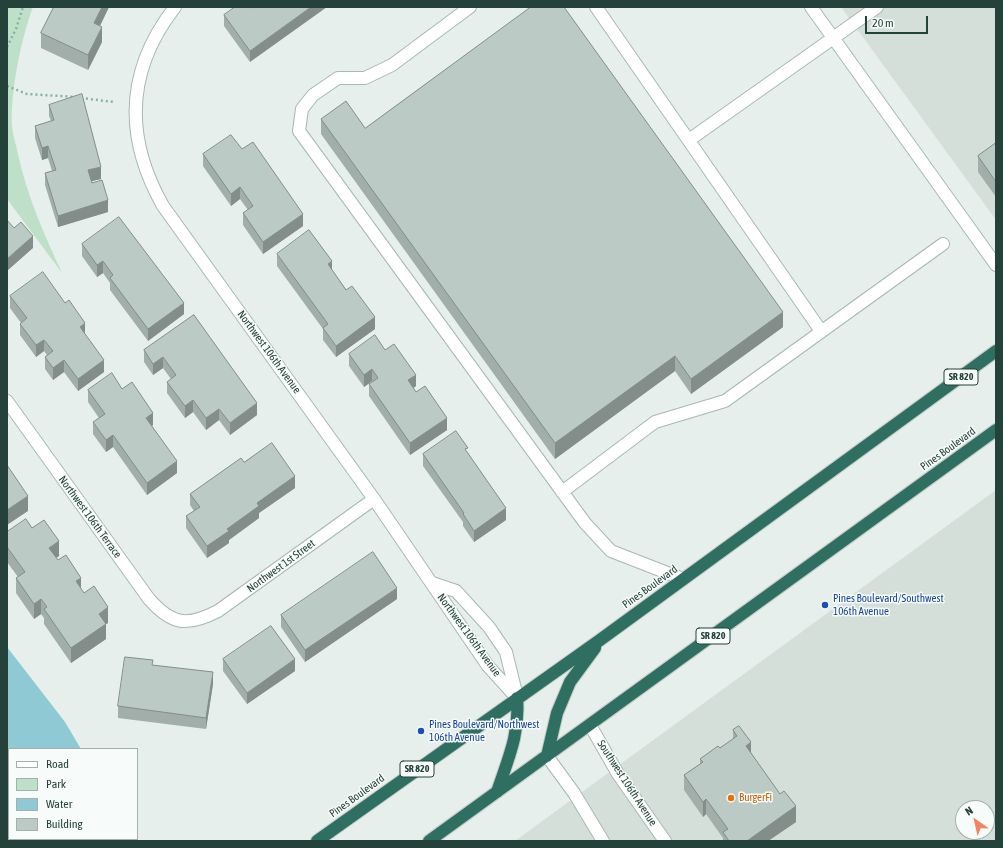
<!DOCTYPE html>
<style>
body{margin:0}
#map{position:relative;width:1003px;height:848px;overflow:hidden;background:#e6efeb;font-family:"Asap Condensed",sans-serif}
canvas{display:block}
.frame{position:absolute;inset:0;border:8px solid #24423a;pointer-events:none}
.legend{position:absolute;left:8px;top:748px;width:130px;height:92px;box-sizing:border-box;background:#f7fbf9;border:1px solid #a3b1ad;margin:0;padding:5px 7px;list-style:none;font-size:12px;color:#24423a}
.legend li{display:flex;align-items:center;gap:8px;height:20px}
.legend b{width:20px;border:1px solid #a3b1ad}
.north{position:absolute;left:955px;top:800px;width:40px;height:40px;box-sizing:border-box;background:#f7fbf9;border:1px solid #a3b1ad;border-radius:50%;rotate:326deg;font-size:11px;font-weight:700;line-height:16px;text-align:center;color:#24423a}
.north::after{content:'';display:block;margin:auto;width:14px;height:18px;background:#f4845f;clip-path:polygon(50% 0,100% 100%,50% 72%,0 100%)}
.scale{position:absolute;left:865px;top:16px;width:63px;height:18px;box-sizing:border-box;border:2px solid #24423a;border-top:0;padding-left:5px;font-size:12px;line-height:14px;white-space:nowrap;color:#24423a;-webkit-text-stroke:3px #f7fbf9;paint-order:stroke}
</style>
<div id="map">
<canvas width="1003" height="848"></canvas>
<div class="frame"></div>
<ul class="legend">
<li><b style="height:5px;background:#fff"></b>Road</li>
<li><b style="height:11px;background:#bfe0c8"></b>Park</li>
<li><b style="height:11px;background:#8ec9d4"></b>Water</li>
<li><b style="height:11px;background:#bbcac4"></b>Building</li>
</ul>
<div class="north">N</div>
<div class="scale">20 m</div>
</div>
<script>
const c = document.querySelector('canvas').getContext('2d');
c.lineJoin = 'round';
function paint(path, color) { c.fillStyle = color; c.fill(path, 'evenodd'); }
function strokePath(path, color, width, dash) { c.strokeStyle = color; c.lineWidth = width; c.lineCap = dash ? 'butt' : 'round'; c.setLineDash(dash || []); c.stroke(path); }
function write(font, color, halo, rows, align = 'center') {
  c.font = font + ' "Asap Condensed",sans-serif'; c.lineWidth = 3; c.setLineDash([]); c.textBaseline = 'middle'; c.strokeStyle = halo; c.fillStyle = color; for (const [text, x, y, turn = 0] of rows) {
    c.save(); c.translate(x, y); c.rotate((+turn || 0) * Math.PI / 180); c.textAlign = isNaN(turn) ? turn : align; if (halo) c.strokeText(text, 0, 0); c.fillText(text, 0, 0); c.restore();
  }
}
paint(new Path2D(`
 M841,7h155v213z
 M996,490v351h-481zM963,808h24v24h-24z`), '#d4dfda');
paint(new Path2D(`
 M7,7h26c-12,32 -23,86 -21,120 1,8 4,18 6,27 9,42 26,80 44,119l-55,-74z`), '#bfe0c8');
paint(new Path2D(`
 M7,647l58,75 16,27h-72v90h77l-3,2h-76z`), '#8ec9d4');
const lane = new Path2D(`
 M470,7l-78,58 -27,13h-27l-25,17 -11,14 -3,22 286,392 26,28 72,28
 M596,7l225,324
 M811,7l185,258
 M689,140l188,-133
 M562,492l93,-70 70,-21 218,-157`);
const street = new Path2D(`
 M175,7c-49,63 -51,130 -12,199l211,293 114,167 29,32
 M7,401l142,198c23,26 38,28 69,12l156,-112
 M432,583l24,8 33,36 17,25 11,45
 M590,725l28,49 47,67
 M547,756l27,37 29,48`);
const highway = new Path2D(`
 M547,756l10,-43 13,-31 25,-34
 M497,792c11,-33 23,-58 20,-94
 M317,841l283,-201 396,-289
 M429,841l567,-411`);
strokePath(lane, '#a8b8b2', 14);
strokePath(street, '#a8b8b2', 14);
strokePath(highway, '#c2cac8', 14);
strokePath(new Path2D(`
 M7,47l9,-18 7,-22
 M7,86l20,8 49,3
 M81,98l33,4`), '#86b3a5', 2.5, [2, 3]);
strokePath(lane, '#fff', 12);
strokePath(street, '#fff', 12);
strokePath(highway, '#2f6f62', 12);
paint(new Path2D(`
 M54,7h55l-9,19 2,16 -14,28 -47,-22v-15z
 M252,7l-2,55 -26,-36v-11l26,-7z
 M49,105l52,74 -9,2 16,31 -50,15 -13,-42v-12l7,-2 -4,-13 -6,2 -7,-22v-12l16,-5 -2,-5z
 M321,119l44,9 418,199 -92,67 -16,-23 -120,88 -234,-325z
 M996,143v54l-18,-25v-16z
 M242,149l61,77 -40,28 -20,-29v-12l5,-3 -8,-11 -9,7 -28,-40v-12z
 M82,244l102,70 -36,27 -38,-51v-7l-7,-10 -6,4 -15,-21z
 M277,254l55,16 43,59 -39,28 -13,-17v-11l-46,-63z
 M10,296l75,38 19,38 -26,19 -14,-19 -11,8 -8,-11v-12l2,-2 -3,-4 -8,6 -16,-22v-11l1,-1 -11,-15z
 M194,315l63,100 -27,20 -11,-15 -13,10 -13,-18 -8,6 -18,-25v-11l4,-3 -8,-11 -10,7 -9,-13v-12z
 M385,350l31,36 -3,2 3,4 31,38 -37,25 -41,-59v-12l3,-2v-1l-8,6 -15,-21v-12z
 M122,389l31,36 -1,1 25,47 -30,22 -34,-48 -7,5 -13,-18v-12l6,-4 -11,-16v-12z
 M468,453l38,67 -32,22 -11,-16v-4l-40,-56v-12z
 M244,462l51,26 -36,25v5l-30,22v3l-22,15 -21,-30v-12l8,-5 -4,-6v-11z
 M32,528l27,28 -3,2 52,65 -2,1v15l-35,24 -27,-39v-6l-3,-4 -7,5 -18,-26v-15l2,-1 -11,-15v-30z
 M397,599l-92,63 -24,-35v-12z
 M223,659l72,12 -48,33 -24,-33z
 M153,665l60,19 -7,45 -88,-11v-12z
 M733,730l18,23 45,69 -28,19h-45v-3l-17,-24 -3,3 -19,-27v-15l16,-11v-5l20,-11 13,-9z`), '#a1aea9');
paint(new Path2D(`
 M102,7h7l-15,31v-15z
 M311,7h16l-77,55v-11z
 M102,27v15l-14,28v-15z
 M48,146v12l-6,2v-12z
 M101,167v12l-13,3v-12z
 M240,187v12l-9,7v-12z
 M108,200v12l-50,15v-11z
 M303,214v12l-40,28v-12z
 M33,236v12l-26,23v-12z
 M103,261v12l-6,4v-12z
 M332,261v12l-4,-9z
 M184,303v11l-36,27v-12z
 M783,312v15l-92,67v-15z
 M375,317v12l-39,28v-11z
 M85,323v11l-5,-7z
 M44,340v11l-8,6v-12z
 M675,356v15l-120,88v-16z
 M163,357v11l-10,7v-11z
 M64,360v12l-11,8v-12z
 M104,360v12l-26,19v-12z
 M372,369v12l-8,6v-12z
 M416,375v11l-8,6v-12z
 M193,400v12l-8,6v-12z
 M257,403v12l-27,20v-12z
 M219,409v11l-13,10v-12z
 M153,413v12l-7,4v-11z
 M447,418v12l-37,25v-12z
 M113,435v12l-7,5v-12z
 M177,461v12l-30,22v-12z
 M295,476v12l-36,25v5l-30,22v3l-22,15v-12l50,-43z
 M28,496v15l-21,14v-15z
 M506,508v12l-32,22v-11z
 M59,541v15l-10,7v-15z
 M81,578v15l-5,-12z
 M397,588v11l-92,63v-12z
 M41,599v15l-7,5v-15z
 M108,607v16l-2,1v15l-35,24v-15l28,-34z
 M295,659v12l-48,33v-11z
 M213,672v12l-7,45v-11z
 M751,742v15l-5,-11z
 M706,799v15l-3,3v-15z
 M796,806v16l-28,19h-21z`), '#838d89');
const building = new Path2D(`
 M54,7h48l-8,16 8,4 -14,28 -47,-22z
 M235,7h14l1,1 2,-1h59l-61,44 -26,-36z
 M531,7h33l219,305 -92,67 -16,-23 -120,87 -234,-324 25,-18 19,27z
 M82,94l19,73 -13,3 4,13 10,-3 6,20 -50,16 -13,-43 11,-3 -8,-24 -6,2 -7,-22 19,-6 -5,-15z
 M231,135l11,14 11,-7 50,72 -40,28 -20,-29 10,-7 -13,-19 -9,7 -28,-40z
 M996,143v39l-18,-26z
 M119,217l65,86 -36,26 -38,-51 3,-3 -10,-14 -6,4 -15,-21z
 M7,220l7,8 7,-6 12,14 -26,23z
 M309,230l23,31 -4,3 18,26 6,-4 23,31 -39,29 -13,-18 5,-4 -51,-70z
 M43,272l22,31 4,-3 16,23 -5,4 24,33 -26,19 -14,-19 -11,8 -8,-11 8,-6 -9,-11 -8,5 -16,-21 7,-6 -17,-22z
 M194,315l63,88 -27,20 -11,-14 -13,9 -13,-18 -8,6 -18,-24 9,-7 -13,-18 -10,7 -9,-14z
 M375,335l10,15 9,-6 22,31 -8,5 8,12 9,-6 22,32 -37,25 -41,-59 9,-6 -6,-9 -8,6 -15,-21z
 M112,373l10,16 10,-7 21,31 -7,5 31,43 -30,22 -34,-48 -7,5 -13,-18 12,-8 -17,-24z
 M456,431l12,17 -3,1 41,59 -32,23 -11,-17 1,-1 -41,-59z
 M272,443l23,33 -38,27 2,3 -32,23 2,2 -22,15 -21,-30 14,-9 -10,-13 51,-36 3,4z
 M7,465l21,31 -21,14z
 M26,519l6,9 12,-8 15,21 -10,7 9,12 8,-5 15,23 -5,3 8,12 10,-7 14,21 -9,7 7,10 -35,24 -27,-39 3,-2 -6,-8 -7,5 -18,-26 9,-6 -18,-25v-15z
 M373,552l24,36 -92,62 -24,-35z
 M271,626l24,33 -48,34 -24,-34z
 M125,657l28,3 -1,5 61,7 -7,46 -88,-12z
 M739,726l12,16 -5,4 34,48 4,-3 12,15 -49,35h-18l-6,-9 5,-3 -22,-30 -3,3 -19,-27 19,-13 -3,-3 18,-13 2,2 17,-12 -4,-6z`);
paint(building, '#bbcac4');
strokePath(building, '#838d89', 1);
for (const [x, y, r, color] of [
 [825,605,4,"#1a4fb4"],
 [421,731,4,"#1a4fb4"],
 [731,798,4,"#e8710a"]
]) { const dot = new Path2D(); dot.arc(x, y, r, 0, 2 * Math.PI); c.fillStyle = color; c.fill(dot); strokePath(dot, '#f7fbf9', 1.5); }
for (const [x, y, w] of [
 [961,377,34],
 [713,636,34],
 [417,769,34]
]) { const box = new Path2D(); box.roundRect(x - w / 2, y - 8, w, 16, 3); c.fillStyle = '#f7fbf9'; c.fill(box); strokePath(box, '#24423a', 1); }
write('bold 10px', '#24423a', null, [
 ["SR 820",961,377],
 ["SR 820",713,636],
 ["SR 820",417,769]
]);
write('11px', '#24423a', '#f7fbf9', [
 ["Northwest 106th Avenue",269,352,54],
 ["Pines Boulevard",948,449,-36],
 ["Northwest 106th Terrace",90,517,54],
 ["Northwest 1st Street",281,566,-36],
 ["Pines Boulevard",650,587,-36],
 ["Northwest 106th Avenue",469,635,54],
 ["Southwest 106th Avenue",627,783,57],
 ["Pines Boulevard",357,796,-36]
]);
write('11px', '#164399', '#f7fbf9', [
 ["Pines Boulevard/Southwest",833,599],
 ["106th Avenue",833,612],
 ["Pines Boulevard/Northwest",429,725],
 ["106th Avenue",429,738]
], 'left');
write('11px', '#c56008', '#f7fbf9', [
 ["BurgerFi",739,798]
], 'left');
</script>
